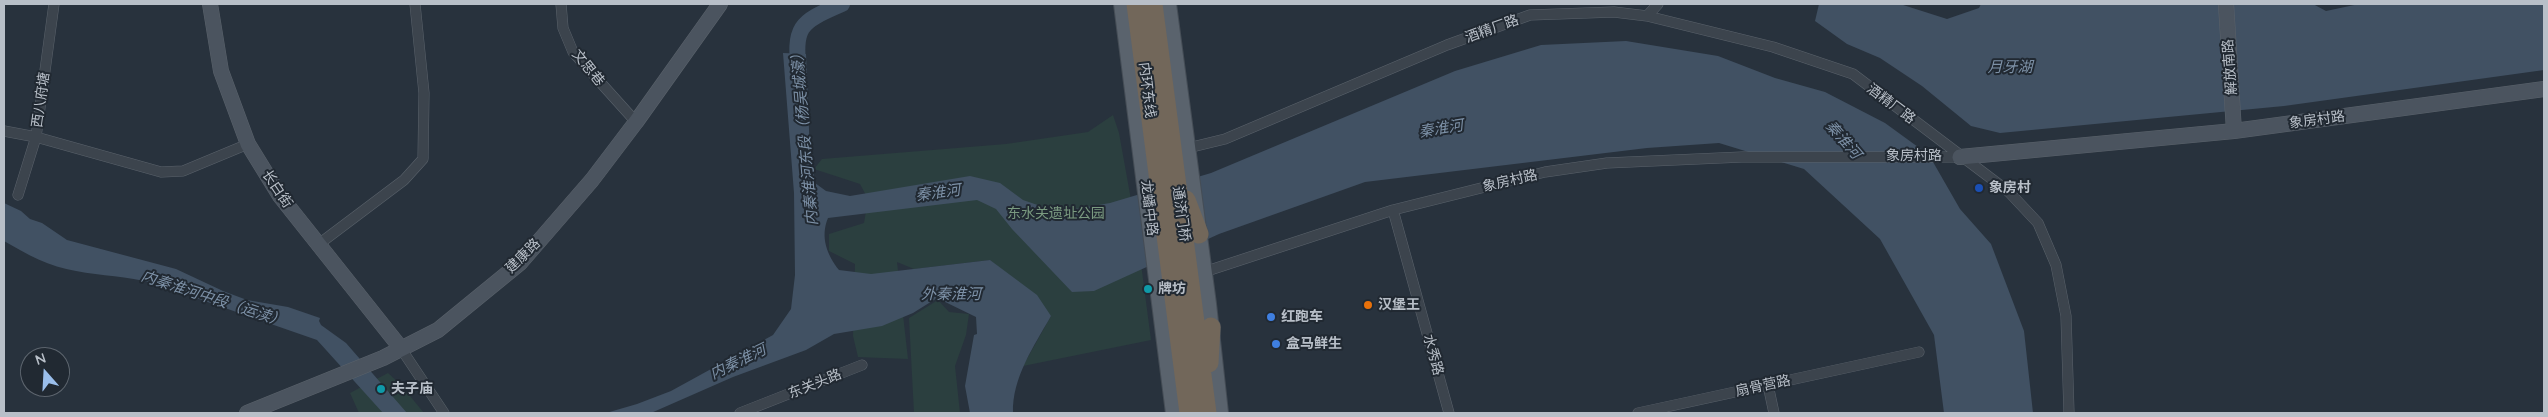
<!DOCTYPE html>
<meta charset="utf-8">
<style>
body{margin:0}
#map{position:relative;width:2548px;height:417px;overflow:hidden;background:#28323d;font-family:Quicksand,sans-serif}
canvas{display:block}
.frame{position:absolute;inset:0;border:5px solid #b8bfc8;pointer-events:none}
.north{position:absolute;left:20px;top:347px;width:50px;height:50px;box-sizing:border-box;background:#212932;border:1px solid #5d656e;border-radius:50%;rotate:341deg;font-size:14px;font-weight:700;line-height:20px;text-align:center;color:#b8bfc8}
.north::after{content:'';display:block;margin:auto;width:18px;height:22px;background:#9abeeb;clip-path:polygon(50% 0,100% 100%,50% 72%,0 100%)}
</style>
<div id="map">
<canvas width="2548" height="417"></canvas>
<div class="frame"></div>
<div class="north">N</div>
</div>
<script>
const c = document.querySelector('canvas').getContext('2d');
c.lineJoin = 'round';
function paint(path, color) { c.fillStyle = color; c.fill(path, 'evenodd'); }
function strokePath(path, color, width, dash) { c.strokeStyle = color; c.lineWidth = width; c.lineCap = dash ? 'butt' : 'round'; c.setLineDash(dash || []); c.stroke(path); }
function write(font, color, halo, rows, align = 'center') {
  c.font = font + ' Quicksand,"Noto Sans SC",sans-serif'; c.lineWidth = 4; c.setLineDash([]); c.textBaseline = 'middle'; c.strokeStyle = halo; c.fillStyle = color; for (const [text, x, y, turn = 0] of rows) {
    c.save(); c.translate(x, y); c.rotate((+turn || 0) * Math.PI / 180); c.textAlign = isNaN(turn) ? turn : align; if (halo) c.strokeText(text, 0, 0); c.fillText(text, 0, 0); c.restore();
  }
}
paint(new Path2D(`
 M1113,115l6,18 18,100 14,107 -128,26 28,-50 -61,-56 -76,9 -17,-7 11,97 -50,-2 -5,-21 2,-72 -26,-13v-17l35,-11 4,-24 -8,-15 -46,-15 8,-10 184,-15 82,-12z
 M938,300l11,12 20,2 -3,21 -11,31 5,47h-46l-5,-95z
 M388,373l13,12 23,28h-65l-9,-20z`), '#2b3f3f');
paint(new Path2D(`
 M1819,4h81l47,15 32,-11 2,-4h332l13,7 33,-7h185v66l-260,36 -284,27 -29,-7 -49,-40 -42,-28 -33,-14 -32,-23z
 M1626,41l92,15 57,22 50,14 60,31 44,32 31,54 31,35 33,87 9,82h-89l-10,-78 -54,-96 -76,-70 -85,-26 -72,5 -282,34 -146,52 -125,57 -22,1 -60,-63 -16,-20 -19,-9 -149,18c-8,19 -1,37 11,52l32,4 119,-14 47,35 14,21c-17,30 -39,62 -38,97h-43l-5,-27 9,-51 3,-1 -1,-17 -39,-19 -24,15 -31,13 -48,8 -28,16 -73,27 -82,36h-45l31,-9 34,-13 102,-56 18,-26 4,-34 -1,-82 -11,-140 23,1 4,101 5,28 11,8 24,5 120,-20 30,7 23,17 35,12 52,-9 101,-30 244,-102 86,-26z
 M4,203l17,8 9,8 12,4 25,17 109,29 47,22 24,9 41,7 32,11 -1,3 2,4 25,18 61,70h-24l-66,-73 -164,-57c-26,-7 -51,-7 -77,-12 -26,-4 -50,-17 -72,-30z`), '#415163');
strokePath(new Path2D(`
 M799,75c-5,-49 -1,-52 43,-71`), '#415163', 16);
const street = new Path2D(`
 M561,4l2,24 10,24 63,70
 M1647,16l11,-12
 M4,131l32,6 125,35 22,-1 65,-27
 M1188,148l37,-9 222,-94 83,-30 84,-3 33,4 126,31 80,27 156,118 29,31 18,42 10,51 3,97
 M18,195l18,-58 18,-133
 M1393,210l56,203
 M319,244l85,-64 19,-21 1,-66 -9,-89
 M1204,272l189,-62 152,-38 62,-9 135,-6h218
 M400,347l44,66
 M1768,385l6,28
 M740,413l122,-48
 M1638,413l281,-61`);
const secondary = new Path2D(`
 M210,4l11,67 27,73 32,52 120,151
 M2226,4l8,127
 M1960,157l274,-26 310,-42
 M247,413l136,-55 55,-28 82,-67 72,-83 44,-58 84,-118`);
const primary = new Path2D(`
 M1122,4l52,409
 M1168,4l40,300 12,109`);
const highway = new Path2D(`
 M1136,4l53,409
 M1153,4l54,409
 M1186,200l13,34
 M1209,363l2,-36`);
strokePath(street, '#5a626b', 11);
strokePath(secondary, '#5a626b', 16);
strokePath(primary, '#454d56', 18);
strokePath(highway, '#474f58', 20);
strokePath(street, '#3c444d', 10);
strokePath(secondary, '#4b545f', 15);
strokePath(primary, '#5a636d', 16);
strokePath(highway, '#72675a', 19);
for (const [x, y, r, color] of [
 [1979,188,5,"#1a4fb4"],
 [1148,289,5,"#0f9aa8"],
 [1368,305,5,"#e8710a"],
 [1271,317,5,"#3f7fe0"],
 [1276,344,5,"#3f7fe0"],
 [381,389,5,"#0f9aa8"]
]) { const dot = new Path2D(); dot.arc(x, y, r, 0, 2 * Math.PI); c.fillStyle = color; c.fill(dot); strokePath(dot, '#212932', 2); }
write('14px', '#b8bfc8', '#212932', [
 ["酒精厂路",1492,29,-20],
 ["解放南路",2230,67,-94],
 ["文思巷",588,68,51],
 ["内环东线",1147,90,83],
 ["西八府塘",41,100,-82],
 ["酒精厂路",1891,104,37],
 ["象房村路",2317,120,-8],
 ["象房村路",1914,156],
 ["象房村路",1510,181,-13],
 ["长白街",277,189,56],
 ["龙蟠中路",1149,208,83],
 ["通济门桥",1181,214,82],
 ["建康路",523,256,-45],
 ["水秀路",1433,355,75],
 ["东关头路",815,384,-22],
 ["扇骨营路",1763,386,-12]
]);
write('bold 14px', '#b8bfc8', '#212932', [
 ["象房村",1989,188],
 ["牌坊",1158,289],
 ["汉堡王",1378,305],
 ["红跑车",1281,317],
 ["盒马鲜生",1286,344],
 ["夫子庙",391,389]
], 'left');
write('14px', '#7a9a80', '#212932', [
 ["东水关遗址公园",1056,214]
]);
write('italic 15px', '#7d91a7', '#212932', [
 ["月牙湖",2010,67],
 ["秦淮河",1441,129,-9],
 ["内秦淮河东段（杨吴城濠）",805,136,-95],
 ["秦淮河",1843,140,49],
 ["秦淮河",938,193,-7],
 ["外秦淮河",951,294],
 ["内秦淮河中段（运渎）",213,299,18],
 ["内秦淮河",738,362,-26]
]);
</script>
